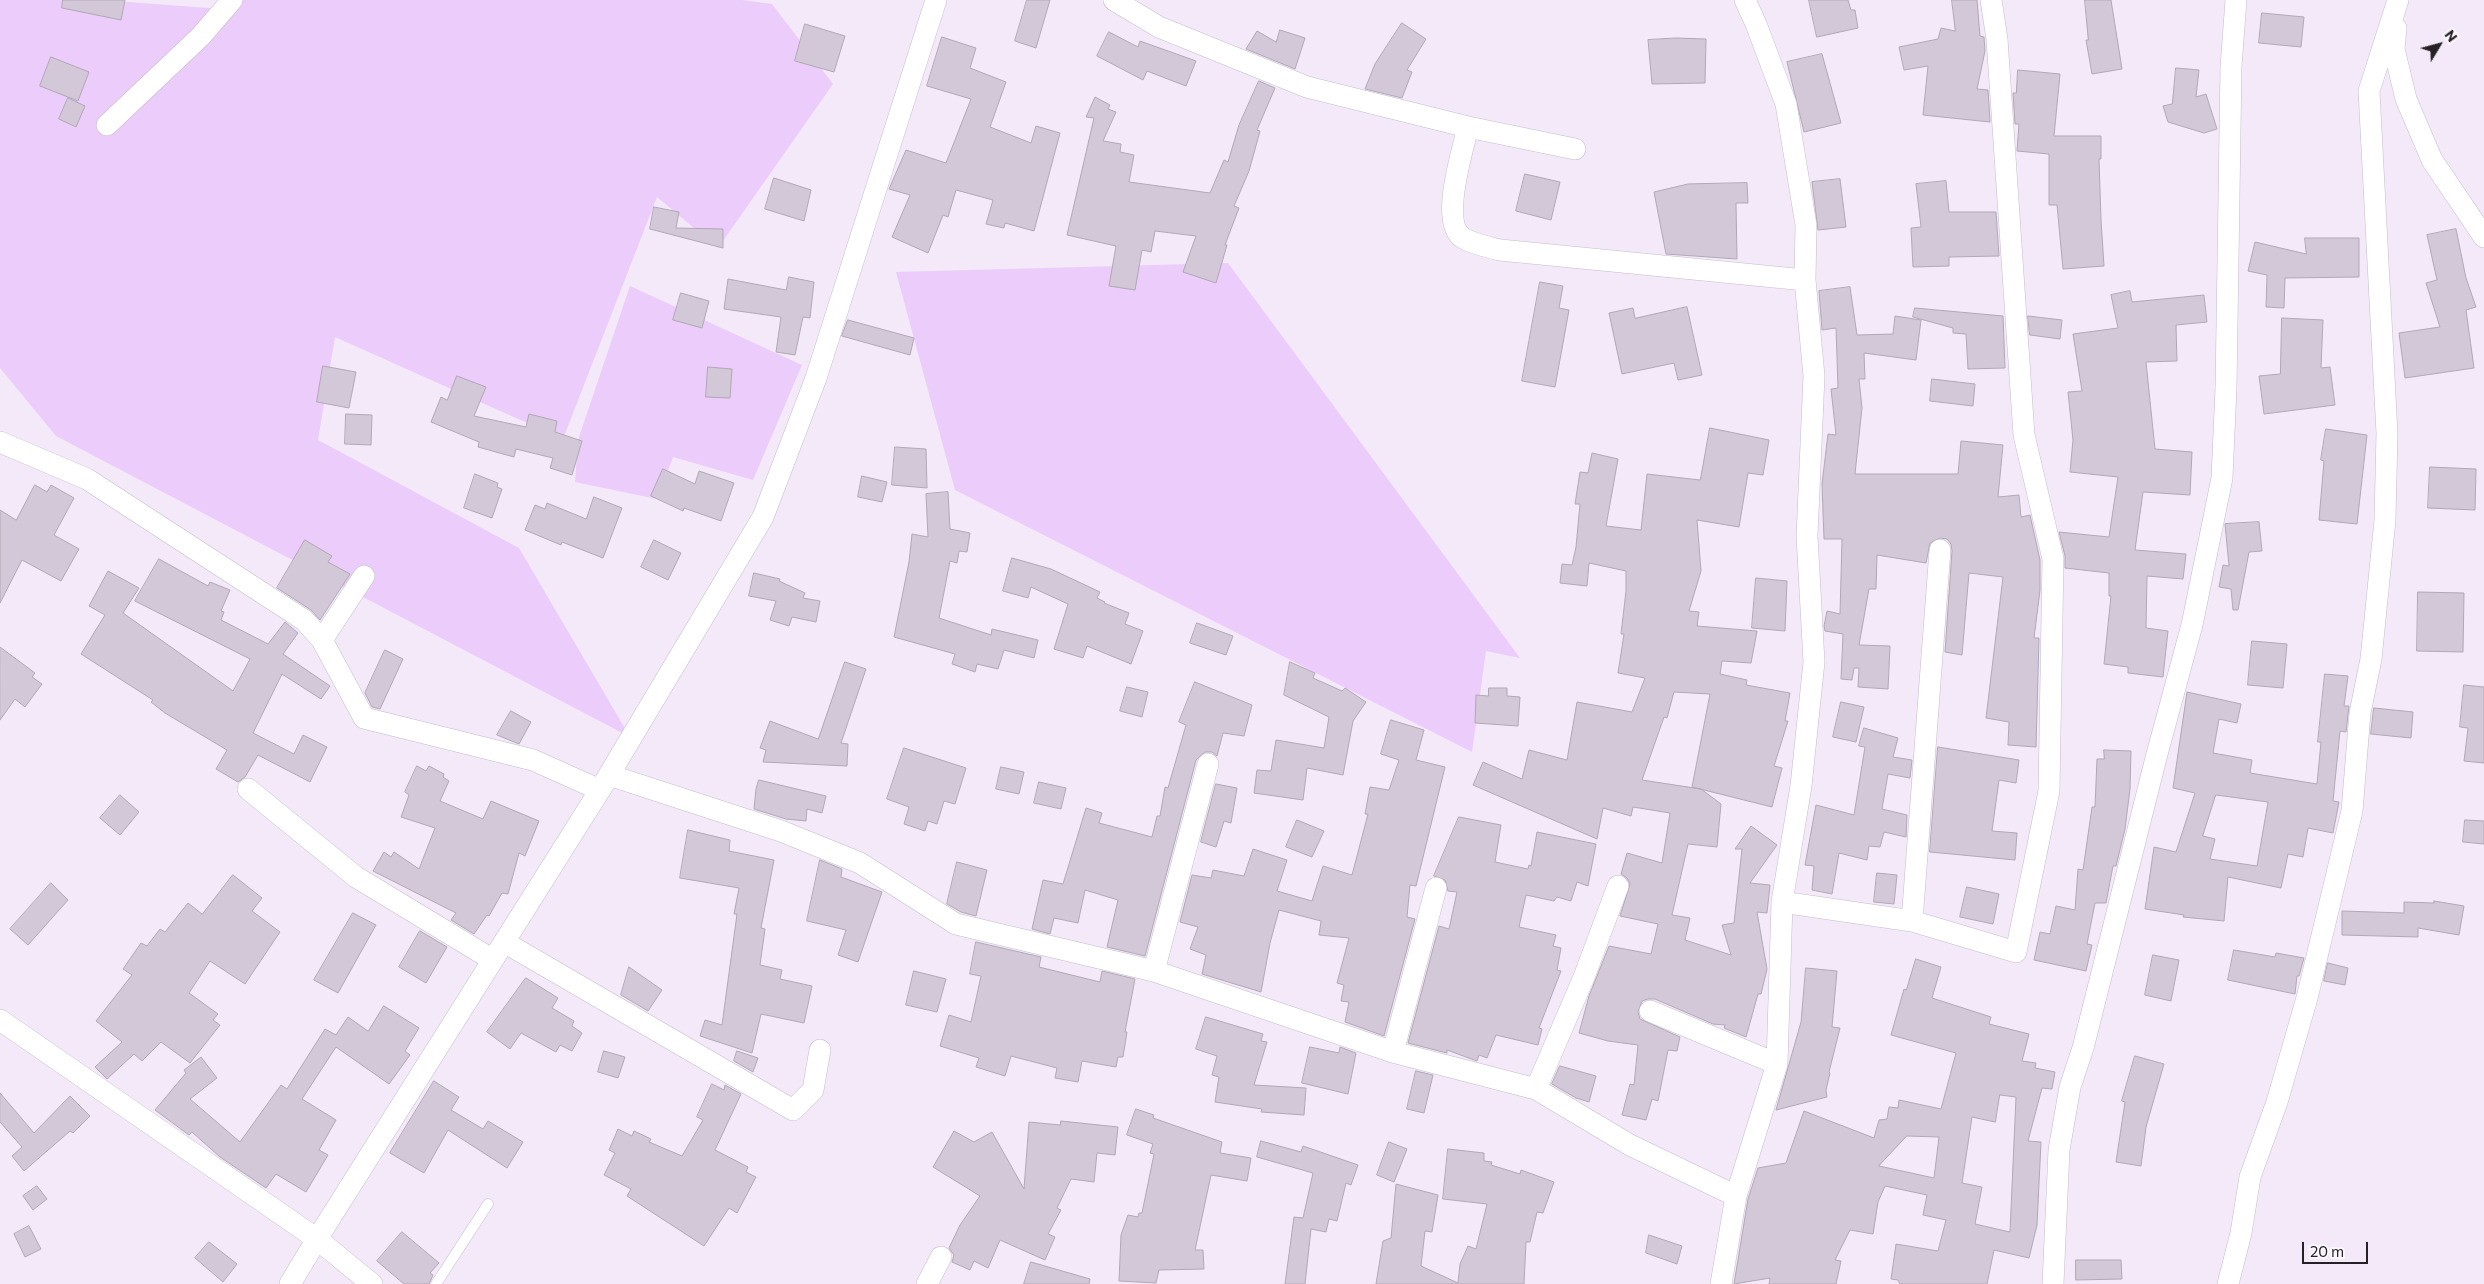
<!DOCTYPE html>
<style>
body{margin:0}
#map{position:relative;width:2484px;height:1284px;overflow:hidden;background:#f3e9f8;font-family:Commissioner,sans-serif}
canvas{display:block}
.north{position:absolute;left:2414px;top:20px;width:50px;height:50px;-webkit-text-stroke:4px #fdf8ff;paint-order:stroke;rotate:53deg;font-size:14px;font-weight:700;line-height:20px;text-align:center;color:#252127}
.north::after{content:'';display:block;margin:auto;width:18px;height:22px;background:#252127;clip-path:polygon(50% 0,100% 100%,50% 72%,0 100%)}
.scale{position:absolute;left:2302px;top:1242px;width:66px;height:22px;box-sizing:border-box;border:2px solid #252127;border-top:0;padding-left:6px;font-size:15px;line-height:18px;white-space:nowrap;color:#252127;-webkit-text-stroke:4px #fdf8ff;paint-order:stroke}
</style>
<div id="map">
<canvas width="2484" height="1284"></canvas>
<div class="north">N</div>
<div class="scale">20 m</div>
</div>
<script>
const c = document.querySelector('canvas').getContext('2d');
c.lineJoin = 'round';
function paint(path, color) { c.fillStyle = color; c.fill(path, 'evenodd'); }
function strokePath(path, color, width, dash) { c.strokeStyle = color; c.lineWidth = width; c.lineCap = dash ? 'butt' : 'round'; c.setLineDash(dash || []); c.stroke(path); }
paint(new Path2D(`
 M0,0h101l121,9 10,-9h510l30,4 61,80 -115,164 -61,-51 -94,242 -228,-102 -17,103 201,108 111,189 -574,-301 -56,-68z
 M1228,263l292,395 -34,-7 -14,101 -517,-262 -59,-218z
 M630,286l172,79 -49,115 -80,-23 -16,42 -82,-17 3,-42z`), '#ebccfa');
const building = new Path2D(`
 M63,0h62l-4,20 -59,-12z
 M1027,0h23l-14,48 -21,-7z
 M1809,0h39l3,10h4l3,18 -41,9z
 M1952,0h25l3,36 4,1 1,14 -8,38 11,1 2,32 -67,-7 5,-49 -24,4 -5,-23 39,-8 3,-11 14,3z
 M2085,0h26l11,69 -30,5 -6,-34h2z
 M2262,13l42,4 -3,30 -42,-4z
 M1402,23l24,16 -19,31 5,2 -10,26 -37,-9 10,-25z
 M805,24l40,12 -11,36 -39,-11z
 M1280,30l25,8 -10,31 -49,-20 11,-18 19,11z
 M1109,32l29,15 2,-6 56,20 -10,25 -39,-15 -4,9 -46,-24z
 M942,37l34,11 -6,20 36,14 -16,45 41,16 5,-17 24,7 -26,98 -29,-8 -1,5 -18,-4 7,-24 -37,-10 -8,27 -5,-2 -15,38 -36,-16 18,-42 -21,-6 17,-39 40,13 25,-64 -44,-13z
 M1676,38l30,1 -1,44 -53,1 -4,-44z
 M1822,54l19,69 -37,9 -17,-70z
 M51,57l38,15 -11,29 -38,-15z
 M2176,68l23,2 -3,27 10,-3 11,35 -13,4 -36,-11 -5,-16 9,-2z
 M2018,70l42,4 -6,62h47v23h-2l2,61 3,46 -41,3 -6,-64h-8v-51l-32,-3 2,-27h-4l-2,-31h3z
 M1259,81l16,7 -18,42 3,1 -11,40 -15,35 5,2 -14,37h2l-11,38 -33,-11 13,-36 -41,-5 -4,21 -9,-2 -7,40 -26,-4 7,-40 -49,-11 27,-117 -8,-1 9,-20 15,8 -2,4 8,3 -13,29 18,3 -1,8 14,3 -5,27 81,11 14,-33 4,2 11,-37z
 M68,98l17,8 -9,21 -17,-8z
 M1525,174l35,8 -9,38 -35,-9z
 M774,178l37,12 -7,31 -39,-12z
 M1840,179l6,48 -28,3 -6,-48z
 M1946,181l3,31h47l3,44 -50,1v9l-36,1 -2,-39 10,-1 -5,-43z
 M1747,183l1,20h-12l1,56 -71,-5 -12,-62 34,-8z
 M654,207l25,5 -3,16 47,1v19l-73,-19z
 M2456,229l10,49 10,29 -10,3 8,58 -69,10 -6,-45 41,-6 -14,-44 11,-3 -10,-45z
 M2305,238h54v39l-74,1 -1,30 -18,-1 1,-32 -19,-4 7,-29 51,12z
 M789,277l25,5 -4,36 -7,-1 -8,38 -19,-3 5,-35 -57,-8 4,-30 58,11z
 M1540,282l23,4 -4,22 10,2 -14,77 -33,-6z
 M1850,287l7,48 36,-1 2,-18 26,4 -5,40 -52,-7 1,26h-6l3,29 -7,66h103l3,-33 42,4 -5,52 21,-2 2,22 9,-2 10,45v30l-6,48h5l-3,109 -28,-2 1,-23 -23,-4 17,-141 -34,-4 -7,82 -17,-3 7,-101 -1,-7 -4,-5 -7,-1 -10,5 -4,20 -49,-8 -1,34h-7l-10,56 31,1 -2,43 -30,-2 1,-19h-5l-2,12 -11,-1 2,-45 -18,-3 -1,-5 3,-15 13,3 2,-75h-18l-2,-55 6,-50 8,1 -5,-46 7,-1 -2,-60 -14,2 -3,-39z
 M2130,291l2,11 72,-7 3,27 -31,3 1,36 -31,1 9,87 37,3 -2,43 -47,-3 -8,58 51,4 -3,25 -36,-3 -1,52 22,3 -5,46 -35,-4v-6l-24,-3 7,-68h-2v-23l-44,-5v-12l-6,-24 50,5 9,-60 -48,-5 3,-32 -5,-48 14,-1 -9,-57 45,-6 -7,-33z
 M681,293l28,8 -7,27 -29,-8z
 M1687,307l15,68 -24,5 -4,-17 -52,11 -13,-61 24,-5 2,10z
 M1915,308l88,8 2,52 -37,1 -2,-35 -13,-1v-5l-40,-11z
 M2028,316l34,4 -2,19 -30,-4z
 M2282,318l41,2 -2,48 9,-1 5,38 -71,9 -5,-38 21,-2z
 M848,320l66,18 -4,17 -68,-19z
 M323,366l33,6 -7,36 -32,-6z
 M708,367l24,2 -2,29 -24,-1z
 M457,376l29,11 -12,29 52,11 3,-13 28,7 -2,11 27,9 -10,34 -22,-7 3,-10 -37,-9 -2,8 -36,-10 1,-5 -48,-20 10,-25 6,3z
 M1932,379l43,5 -2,22 -43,-5z
 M346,414l26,1 -1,30 -26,-1z
 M1710,428l59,12 -6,35 -15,-2 -9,54 -42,-7 4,51 -12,40 10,1 -2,14 60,5 -6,32 -29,-2 -2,13 27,6 -1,5 44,8 -5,28h3l-14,45 8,2 -10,39 -80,-20 18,-93 -36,-2 -7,26 -3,-1 -22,63 59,9 20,15 -4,43 -29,-3 -16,71 18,3 -5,22 46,15 -9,-30 12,-2 8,-74h-7l16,-23 26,19 -27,38 20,2 -3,28 -10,-1 10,57 -6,25h-3l-12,43 -22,-9 1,-3 -12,-1 -58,-25h-7l-6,2 -4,11 2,7 40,18 -3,14 -9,-1 -10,51 -6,-2 -6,21 -24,-5 8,-31 4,1 4,-40 -30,-4 -29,-8 10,-37 20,-50 42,8 7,-30 -38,-8 10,-32 -3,-6 -6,-4 6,-21 35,10 8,-50 -37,-6 -2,9 -28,-8 -6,31 -124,-54 10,-23 39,17 7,-29 38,10 10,-58 55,10 13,-34 -27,-5 6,-39h-3l5,-43v-20l-37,-8 -2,23 -27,-3 2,-19 10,1 4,-18 4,-43h-5l5,-32 8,1 4,-20 26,6 -12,67 35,4 6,-56 53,6z
 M2326,429l41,6 -10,89 -38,-4 5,-59 -3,-1z
 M895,447l31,2 1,39 -35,-3z
 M2430,467l46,2 -1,41 -47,-2z
 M663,469l32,15 4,-13 35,12 -13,38 -37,-13 -1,3 -32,-15z
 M475,474l23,9 -1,4 5,2 -10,29 -28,-10z
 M862,476l25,6 -5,20 -24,-5z
 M35,485l12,7 4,-7 23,13 -20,37 25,14 -18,32 -39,-21 -22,43v-93l16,10z
 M948,492l2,37 20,4 -3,19 -8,-1 -2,12 -7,-2 -11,57 52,17 1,-6 46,11 -4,18 -30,-8 -6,19 -21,-5 -2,8 -23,-8 3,-10 -61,-17 15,-75 3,-28 16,3 -2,-43z
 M594,497l28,11 -19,50 -41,-16 -1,3 -36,-15 10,-25 10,4 2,-6 39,16z
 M2259,522l3,29 -13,1 -11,58h-5l-2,-21 -12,-2 4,-22 6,1 -4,-42z
 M305,540l27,16 -4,6 22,12 -30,46 -9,-10 -34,-22z
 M654,540l27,13 -13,27 -27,-13z
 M1012,558l39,11 49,23 -3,6 8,4 -1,1 25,10 -4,11 18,7 -12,33 -44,-18 -4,12 -29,-9 14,-45 -37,-17 -3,11 -25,-7z
 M159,559l49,27 2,-4 20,8 -9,21 3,1 -3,8 47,24 17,-22 13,11 -15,21 47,32 -9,13 -39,-25 -29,59 41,21 9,-19 24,12 -17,35 -52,-27 -13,22 -7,5 -22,-13 11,-19 -62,-37 -14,-11 2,-2 -72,-46 24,-39 -16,-9 19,-35 31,17 -16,25 110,78 17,-32 -115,-58z
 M754,573l26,6 -1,2 26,12 -2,5 17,3 -4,21 -24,-5 -3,9 -19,-6 6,-19 -27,-5z
 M1756,578l31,3 -2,50 -33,-3z
 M2418,592l46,1 -1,59 -46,-1z
 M1197,623l36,13 -7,19 -36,-12z
 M2252,641l35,3 -4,44 -35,-3z
 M0,647l35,26 -3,4 10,7 -17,23 -10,-8 -15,21z
 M385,650l18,9 -23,50 -8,-2 -7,-14z
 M845,662l21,7 -25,74 7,1 -1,22 -84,-4 3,-12 -6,-2 10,-27 48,18z
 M1290,662l25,11 -2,5 29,13 3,-3 21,14 -13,19 -10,54 -36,-7 -4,32 -49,-7 3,-23 14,1 5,-31 48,8 5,-31 -45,-22z
 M2325,674l23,2 -4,30h5l-3,26 -6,-1 -7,70 6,1 -6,31 -25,-5 -5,29 -15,-3 -7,34 -53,-11 -4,44 -41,-4 1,-2 -39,-6 9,-62 22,5 19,-59 -22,-5 14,-96 54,12 -4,19 -18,-4 -6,34 39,7 -2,13 67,11 4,-42h-3zM2216,795l52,7 -11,64 -47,-7 5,-20 -12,-3z
 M1195,682l57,23 -8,31 -21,-3 -6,23 -5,-4h-7l-9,8 -51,196 -38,-9 11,-47 -33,-10 -7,33 -24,-5 -4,16 -18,-5 11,-49 20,4 23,-76 16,5 -3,10 53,14 5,-21h3l5,-29 3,1 18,-63 -7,-3z
 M2464,685l20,2v76l-20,-2 4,-33 -8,-1z
 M1127,687l21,5 -6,25 -22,-6z
 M1489,688h18v8l13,1 -2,29 -43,-3 1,-28 12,1z
 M1841,702l23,5 -8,35 -23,-5z
 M2374,708l39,4 -2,26 -40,-4z
 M511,711l20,11 -12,22 -22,-9z
 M1391,720l33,10 -8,30 29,7 -29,119 -6,-1 -3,32 8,2 -31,117 -39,-14 4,-20 -8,-1 3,-16 -7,-2 12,-45 -30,-3 2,-14 -42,-11 -9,33 -9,49 -59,-18 4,-19 -16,-6 8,-22 -18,-5 12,-47 19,3 2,-8 31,6 9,-27 34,11 -10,31 35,10 11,-35 29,9 16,-61h-3l5,-27 19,3 10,-30 -18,-6z
 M1864,728l34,10 -5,19 19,3 -2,18 -22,-4 -6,35 25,6 -1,22 -22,-5 -4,15 -11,-1 -2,14 -28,-7 -7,41 -20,-4 2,-24 -9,-1 11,-60 38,10 11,-68 -6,-1z
 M1938,747l81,13 -3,23 -17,-3 -7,51 25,2 -2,27 -85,-8z
 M904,748l62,20 -11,36 -11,-3 -7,23 -9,-3 -3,10 -21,-7 5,-17 -22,-8z
 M2104,750l27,1 -1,38 -5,40 -9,37h-3l-7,37h-11l-8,41 5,1 -6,26 -52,-11 6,-28 10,2 6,-28 19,4 3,-41 5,1 9,-63h3l2,-48h7z
 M417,766l9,5 3,-5 15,8 -1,3 6,4 -9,20 43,18 8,-18 48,20 -14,35 -6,-3 -11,41 -6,-1 -13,23 -2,-1 -13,19 -23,-14 5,-7 -83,-42 11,-19 7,5 3,-5 25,17 16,-41 -34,-11 8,-22 -4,-3z
 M1001,767l23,5 -5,22 -23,-5z
 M759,780l67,16 -4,17 -15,-4 -1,12 -20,-2 -32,-10 2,-20z
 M1039,782l27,6 -5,21 -27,-6z
 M1216,784l21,4 -6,35 -7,-2 -8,26 -15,-5z
 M120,795l19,17 -19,23 -20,-17z
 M1459,817l42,8 -6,37 33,7 1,-4 2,1 6,-34 59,12 -8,42 -11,-4 -6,19 -14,-4 -3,4 -28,-6 -7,32 37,8 -3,11 8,2 -4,22 4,1 -22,57 3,1 -4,16 -42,-10 -9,23 -8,-3 -2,6 -30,-11v3l-39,-10 31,-117 10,3 8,-37 -9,-1 -3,-11 -11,-4z
 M1297,820l27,11 -12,26 -26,-10z
 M2465,820l19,1v23l-21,-2z
 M688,830l42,10 -1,11 45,9 -13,68 4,1 -5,36 22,5 -2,9 32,7 -8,37 -43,-9 -9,39 -52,-17 5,-16 17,5 15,-111h-3l5,-26 -59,-10z
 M820,860l22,9 -1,8 41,15 -24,70 -20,-7 8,-25 -39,-9z
 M957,862l30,8 -11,46 -15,-4 -14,-8z
 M1877,873l20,2 -3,29 -20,-2z
 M233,875l29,23 -10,13 28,21 -35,52 -35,-23 -21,32 29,21 -5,6 7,5 -30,38 -29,-21 -19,19 -8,-7 -27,25 -12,-12 27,-25 -26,-21 36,-46 -9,-6 18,-26 6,3 13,-17 5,3 23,-29 14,11z
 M51,883l17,17 -40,45 -18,-16z
 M1967,887l32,7 -6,30 -33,-7z
 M2434,901l30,5 -5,29 -41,-7v9l-76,-2v-24l62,2v-11l30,1z
 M353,913l23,12 -38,68 -24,-13z
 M420,931l27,16 -21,36 -27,-16z
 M976,942l65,15 -2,10 61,15 2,-11 33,8 -10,53h2l-4,25h-5l-2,10 -34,-6 -4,21 -23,-4 2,-10 -46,-12 -6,20 -29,-9 3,-9 -39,-12 9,-31 22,7 10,-46 -11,-2z
 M2234,950l41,7 1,-4 28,5 -5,18h-2l-2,18 -67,-14z
 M2153,955l26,5 -8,41 -26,-6z
 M1916,959l25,8 -9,31 59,19 -2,7 40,10 -7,27 14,2 -1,5 20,4 -3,17 -10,-1 -14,53 13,1 -4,83 -8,33 -35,-8 -7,34h-87l-2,-4 -7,-1 5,-35 42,7 8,-31 -23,-5 4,-20 -42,-9 -7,16 -5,32 -23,-4 -15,30 6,1 -5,23h-67l1,-6 -36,6 14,-85 10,-31 28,-5 18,-52 70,27 5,-18 8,-1 2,-12 9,1 1,-8 42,9 15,-56 -65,-18 13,-46 2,1zM2000,1095l16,2 -6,135 -35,-8 7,-37 -20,-4 10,-66 23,5zM1907,1136l32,1 -5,41 -55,-12z
 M2328,963l20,5 -3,17 -21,-4z
 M629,967l33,23 -14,21 -27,-16z
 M1806,968l31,3 -5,56 8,1 -11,44 1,1 -4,17 1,7 -51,13 25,-88z
 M914,971l32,8 -9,33 -31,-7z
 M526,978l32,20 -6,10 22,13 -2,5 10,7 -10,18 -12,-6 -4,7 -35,-19 -11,16 -23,-17z
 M384,1006l35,22 -14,23 5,4 -21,29 -53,-37 -34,52 34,21 -17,30 9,5 -22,37 -30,-18 -10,14 -46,-31 -28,-25 -3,3 -34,-25 31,-37 -2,-3 17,-13 16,21 -27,21 50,43 41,-57 6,4 38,-60 11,6 12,-18 20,14z
 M1206,1017l57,17 -2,7 6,1 -13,43 52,3 -2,27 -43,-3 1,-3 -47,-7 4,-25 -7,-2 5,-19 -21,-7z
 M1310,1047l29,6 1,-6 16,6 -8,41 -46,-11z
 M604,1051l21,6 -7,21 -20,-6z
 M737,1051l21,7 -5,14 -19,-11z
 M2135,1056l29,8 -18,63 -5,39 -25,-4 9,-60 -3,-1z
 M1560,1066l36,10 -7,26 -13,-4 -24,-14z
 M1416,1071l17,4 -9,38 -17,-4z
 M434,1081l25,16 -8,13 32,19 5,-8 35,21 -16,26 -59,-38 -24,43 -34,-20z
 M712,1084l12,6 1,-5 16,9 -26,56 33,17 -2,5 10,5 -19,36 -8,-5 -25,38 -77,-50 4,-7 -27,-14 11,-22 -6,-3 9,-21 14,7 2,-5 17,8 -2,3 33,14 21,-36 -6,-3z
 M0,1093l34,40 36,-37 20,20 -17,17 -3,-2 -46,40 -12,-15 10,-9 -22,-25z
 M1136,1109l18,6 -1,3 69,24 -2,11 31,5 -4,23 -36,-6 -16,75h8l1,19 -45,1 -3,13 -37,-2 2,-46 7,-20 10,2 1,-4h3l12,-59 -4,-1 3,-9 -26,-9z
 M1061,1121l57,6 -3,28 -18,-2 -3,29 -23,-3 -14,29 4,2 -13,24 7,3 -10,23 -45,-20 -12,28 -14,-7 -4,9 -18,-8 2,-7 -5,-7 11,-23 20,-29 -47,-29 21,-36 20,11 18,-10 32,57 5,-67 31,3z
 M1261,1141l40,11 2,-6 55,19 -7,20 -5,-2 -9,38 -8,-2 -3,13 -15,-3 -6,55h-20l9,-67 9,1 10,-45 -56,-16z
 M1389,1142l18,7 -13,33 -17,-7z
 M1448,1149l36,4v8l8,1 -1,3 29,9 1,-4 33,12 -11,31 -6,-1 -7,30h-4l-2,42h-148l7,-43 8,-3 5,-54 42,11 -6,37 -7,-1 -4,35 37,17 2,-19 8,-18 8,3 11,-45 -44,-5z
 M37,1186l10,13 -14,11 -10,-14z
 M29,1226l12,23 -16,8 -11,-23z
 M402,1232l37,31 -9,10 3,2 -4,9h-25l-27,-23z
 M1649,1235l33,11 -5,18 -31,-11z
 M209,1242l28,22 -14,18 -28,-24z
 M2076,1260h45l1,19 -46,1z
 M1031,1262l59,17 -1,5h-65z`);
paint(building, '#d2c8d7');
strokePath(building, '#b1a7b6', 1);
const service = new Path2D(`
 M436,1284l52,-80`);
const minor = new Path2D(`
 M1114,0l45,27 148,60 161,40 107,22
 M2396,28l-2,21 12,50 26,61 52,77
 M107,125l94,-89 31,-36
 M1468,127c-5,23 -29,96 -5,111 10,6 25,9 37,12l305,30
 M0,442l87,37 217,141 18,20 42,78 169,42 67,30
 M322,640l42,-64
 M609,775l172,56 79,32 96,61 198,47 239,81 143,37 94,56 106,51
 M248,789l108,88 137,83
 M1782,902l130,19 104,31 33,-161 4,-232 -29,-124 -27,-396 -6,-39
 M1912,921l28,-371
 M504,942l289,168 20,-20 7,-40
 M1154,971l54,-207
 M1650,1011l127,53
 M0,1020l317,219 -27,45
 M1393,1052l43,-164
 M1536,1089l48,-112 34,-91
 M372,1284l-55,-45 283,-449 163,-273 53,-139 120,-378
 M927,1284l14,-27
 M1721,1284l15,-88 41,-132 5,-162 19,-116 13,-124 -7,-126 7,-160 -9,-96 1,-55 -20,-121 -30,-80 -11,-24
 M2053,1284l6,-134 11,-63 13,-39 74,-294 35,-129 30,-147 4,-90 5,-321 5,-67
 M2228,1284l13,-51 9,-56 27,-75 30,-104 45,-187 8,-98 11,-54 14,-139 2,-87 -18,-342 29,-91`);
strokePath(service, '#c6bccb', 11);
strokePath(minor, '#c6bccb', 22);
strokePath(service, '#fff', 10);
strokePath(minor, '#fff', 21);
</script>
